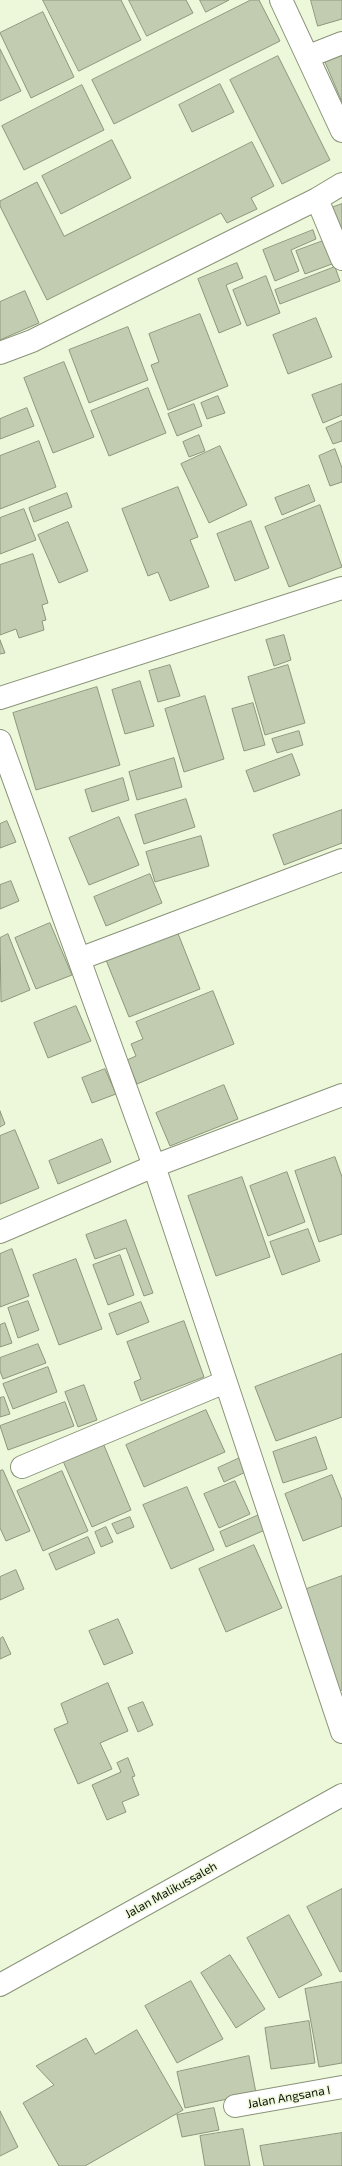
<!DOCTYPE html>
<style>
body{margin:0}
canvas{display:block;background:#edf8db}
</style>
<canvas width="342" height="2166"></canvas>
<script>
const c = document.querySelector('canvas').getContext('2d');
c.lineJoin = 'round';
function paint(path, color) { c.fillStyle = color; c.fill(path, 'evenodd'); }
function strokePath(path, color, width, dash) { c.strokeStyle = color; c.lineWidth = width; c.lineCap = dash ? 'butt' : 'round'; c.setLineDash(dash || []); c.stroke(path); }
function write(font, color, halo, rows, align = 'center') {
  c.font = font + ' "Exo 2",sans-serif'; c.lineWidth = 3; c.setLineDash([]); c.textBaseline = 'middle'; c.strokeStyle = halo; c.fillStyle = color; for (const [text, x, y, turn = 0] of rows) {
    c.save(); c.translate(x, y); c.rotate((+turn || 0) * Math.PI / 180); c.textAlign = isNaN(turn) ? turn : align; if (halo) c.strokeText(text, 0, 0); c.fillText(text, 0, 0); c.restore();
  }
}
const building = new Path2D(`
 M43,0h78l20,40 -62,31z
 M129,0h57l7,13 -46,23z
 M200,0h29l-23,12z
 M251,0h8l21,41 -166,83 -22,-44z
 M311,0h31v19l-24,7z
 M43,12l31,65 -43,21 -31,-65z
 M342,47v55l-20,-47z
 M0,49l21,42 -21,10z
 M278,56l52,104 -48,24 -52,-104z
 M220,84l14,28 -42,20 -13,-27z
 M82,85l22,45 -80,40 -22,-44z
 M112,140l19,38 -70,36 -19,-38z
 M252,142l22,44 -23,12 6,11 -30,14 -6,-10 -174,87 -47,-94v-5l37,-19 27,54z
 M342,204v41l-14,-36z
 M313,230l3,9 -25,11 8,21 -24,10 -12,-31z
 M323,241l9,23 -27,10 -9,-23z
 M237,263l6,15 -17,7 15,39 -22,9 -21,-54z
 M335,267l5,14 -60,23 -5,-14z
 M266,276l14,37 -33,13 -14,-36z
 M25,291l14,32 -39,17v-38z
 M200,314l28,72 -60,24 -17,-45 8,-3 -10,-28z
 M316,318l16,39 -44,17 -15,-39z
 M128,327l20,53 -59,23 -20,-53z
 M64,362l30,75 -41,16 -29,-75z
 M342,384v31l-19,8 -11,-28z
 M148,388l18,45 -57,23 -18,-45z
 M218,396l7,17 -18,6 -6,-16z
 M194,404l8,22 -25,10 -9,-22z
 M27,408l7,18 -34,13v-20z
 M342,421v20l-9,3 -7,-16z
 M199,435l6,16 -16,6 -6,-15z
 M39,441l17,46 -56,22v-53z
 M220,446l27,59 -38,18 -28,-59z
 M335,449l7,19v14l-12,4 -11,-30z
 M309,485l6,16 -33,14 -7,-17z
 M178,487l20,50 -8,3 19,47 -39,14 -12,-29 -10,4 -26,-67z
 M67,493l5,14 -38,15 -5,-14z
 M320,505l22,62 -53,20 -24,-60z
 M24,509l12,31 -36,14v-36z
 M251,521l18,47 -34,13 -18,-47z
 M68,522l20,49 -29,12 -21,-48z
 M33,554l15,49 -6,2 4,15 -4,1 2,9 -25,8 -3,-9 -16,6v-70z
 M284,635l7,25 -17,6 -8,-26z
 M0,640l5,13 -5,1z
 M170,665l10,31 -22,6 -9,-31z
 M288,665l17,58 -40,12 -17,-58z
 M140,681l14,45 -29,8 -13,-44z
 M97,687l23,78 -84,25 -23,-77z
 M205,696l19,63 -40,13 -19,-63z
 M253,703l12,42 -21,6 -12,-42z
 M299,731l4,14 -26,8 -5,-14z
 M292,754l8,21 -46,17 -8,-21z
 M174,758l8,29 -45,13 -8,-28z
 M123,778l6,22 -37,12 -7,-22z
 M186,799l9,28 -51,17 -9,-29z
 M342,810v33l-58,22 -11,-30z
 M119,817l20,48 -50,20 -20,-47z
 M7,821l9,21 -16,6v-24z
 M201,836l8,30 -54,16 -9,-30z
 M150,874l12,29 -56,23 -12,-29z
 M11,881l8,20 -19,8v-24z
 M50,923l22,52 -36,14 -21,-51z
 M177,931l23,58 -71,28 -23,-57z
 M8,934l22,56 -29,12 -1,-64z
 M213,991l21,53 -97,40 -10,-24 9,-4 -5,-12 12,-5 -7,-17z
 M76,1006l15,35 -43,17 -14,-35z
 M105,1069l11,25 -24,9 -10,-25z
 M224,1085l14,34 -68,27 -14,-33z
 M0,1111l5,13 -5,3z
 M15,1130l24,58 -39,16v-68z
 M102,1139l9,23 -53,22 -9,-23z
 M335,1157l7,20v57l-23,8 -24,-71z
 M287,1172l18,50 -37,14 -18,-50z
 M242,1177l28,80 -54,19 -28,-80z
 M126,1220l27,73 -9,3 -18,-48 -31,11 -9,-24z
 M308,1229l12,32 -38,14 -12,-33z
 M12,1249l17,47 -29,11v-53z
 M120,1255l14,40 -26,10 -15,-40z
 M76,1259l26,70 -43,16 -26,-70z
 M28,1301l11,29 -21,8 -10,-30z
 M141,1302l8,20 -32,13 -8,-21z
 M184,1321l20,56 -63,24 -7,-19 7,-3 -14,-37z
 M5,1323l7,20 -12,4v-22z
 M38,1344l8,19 -43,16 -3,-8v-13z
 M342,1354v63l-66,24 -21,-54z
 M48,1367l9,25 -44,17 -10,-25z
 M84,1385l13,35 -19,7 -13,-35z
 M4,1397l6,17 -10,3v-19z
 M65,1402l9,24 -66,24 -8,-24z
 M206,1410l19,42 -81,35 -18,-42z
 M316,1437l11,32 -44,14 -10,-31z
 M103,1443l28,67 -39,17 -29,-66z
 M242,1457l6,14 -24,11 -6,-14z
 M3,1470l27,61 -24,10 -6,-13v-57z
 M62,1471l26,60 -45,20 -26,-60z
 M332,1475l10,25v26l-39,15 -18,-47z
 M235,1481l15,33 -31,14 -15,-34z
 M187,1487l27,63 -43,19 -28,-64z
 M259,1515l6,15 -39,17 -6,-15z
 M130,1517l4,10 -17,7 -5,-10z
 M106,1527l7,15 -12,5 -6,-15z
 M88,1537l7,16 -39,17 -7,-16z
 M254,1545l28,63 -56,24 -27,-63z
 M16,1570l8,19 -24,11v-23z
 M342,1576v114l-2,1 -36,-101z
 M118,1619l15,34 -29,12 -15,-34z
 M3,1637l8,17 -11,5v-20z
 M108,1683l20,48 -28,12 12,26 -34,15 -24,-55 14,-6 -7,-19z
 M143,1702l10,23 -15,7 -10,-24z
 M128,1758l7,18 -3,1 7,18 -17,7 4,10 -19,8 -15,-35 29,-13 -4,-9z
 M342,1889v82l-2,1 -33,-65z
 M289,1915l33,60 -43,23 -32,-60z
 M230,1955l35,54 -29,19 -35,-55z
 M191,1981l32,58 -46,24 -32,-57z
 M342,1982v81l-23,4 -14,-78z
 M309,2021l6,42 -44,6 -6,-41z
 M137,2030l46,80 -98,56h-26l-36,-63 31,-18 -18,-19 50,-28 9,16z
 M249,2056l7,37 -71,15 -8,-36z
 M214,2108l5,22 -37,7 -5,-22z
 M0,2111l18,36 -18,9z
 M243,2129l7,37h-45l-5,-30z
 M342,2133v33h-78l-4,-20z`);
paint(building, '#c1ccb0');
strokePath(building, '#8d977c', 1);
const minor = new Path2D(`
 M281,0l61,131
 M309,56l33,-13
 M317,199l25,60
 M0,353l32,-12 285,-142 25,-15
 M0,698l342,-110
 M0,741l154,425 188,566
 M79,959l263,-99
 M0,1232l154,-66 188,-71
 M22,1467l203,-85
 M235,2106l107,-19`);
const tertiary = new Path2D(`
 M0,1985l342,-190`);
strokePath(minor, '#899378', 24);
strokePath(tertiary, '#899378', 24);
strokePath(minor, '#fff', 22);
strokePath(tertiary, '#fff', 22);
write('12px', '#0b0e05', '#edf8db', [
 ["Jalan Malikussaleh",171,1890,-29],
 ["Jalan Angsana I",289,2097,-10]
]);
</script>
